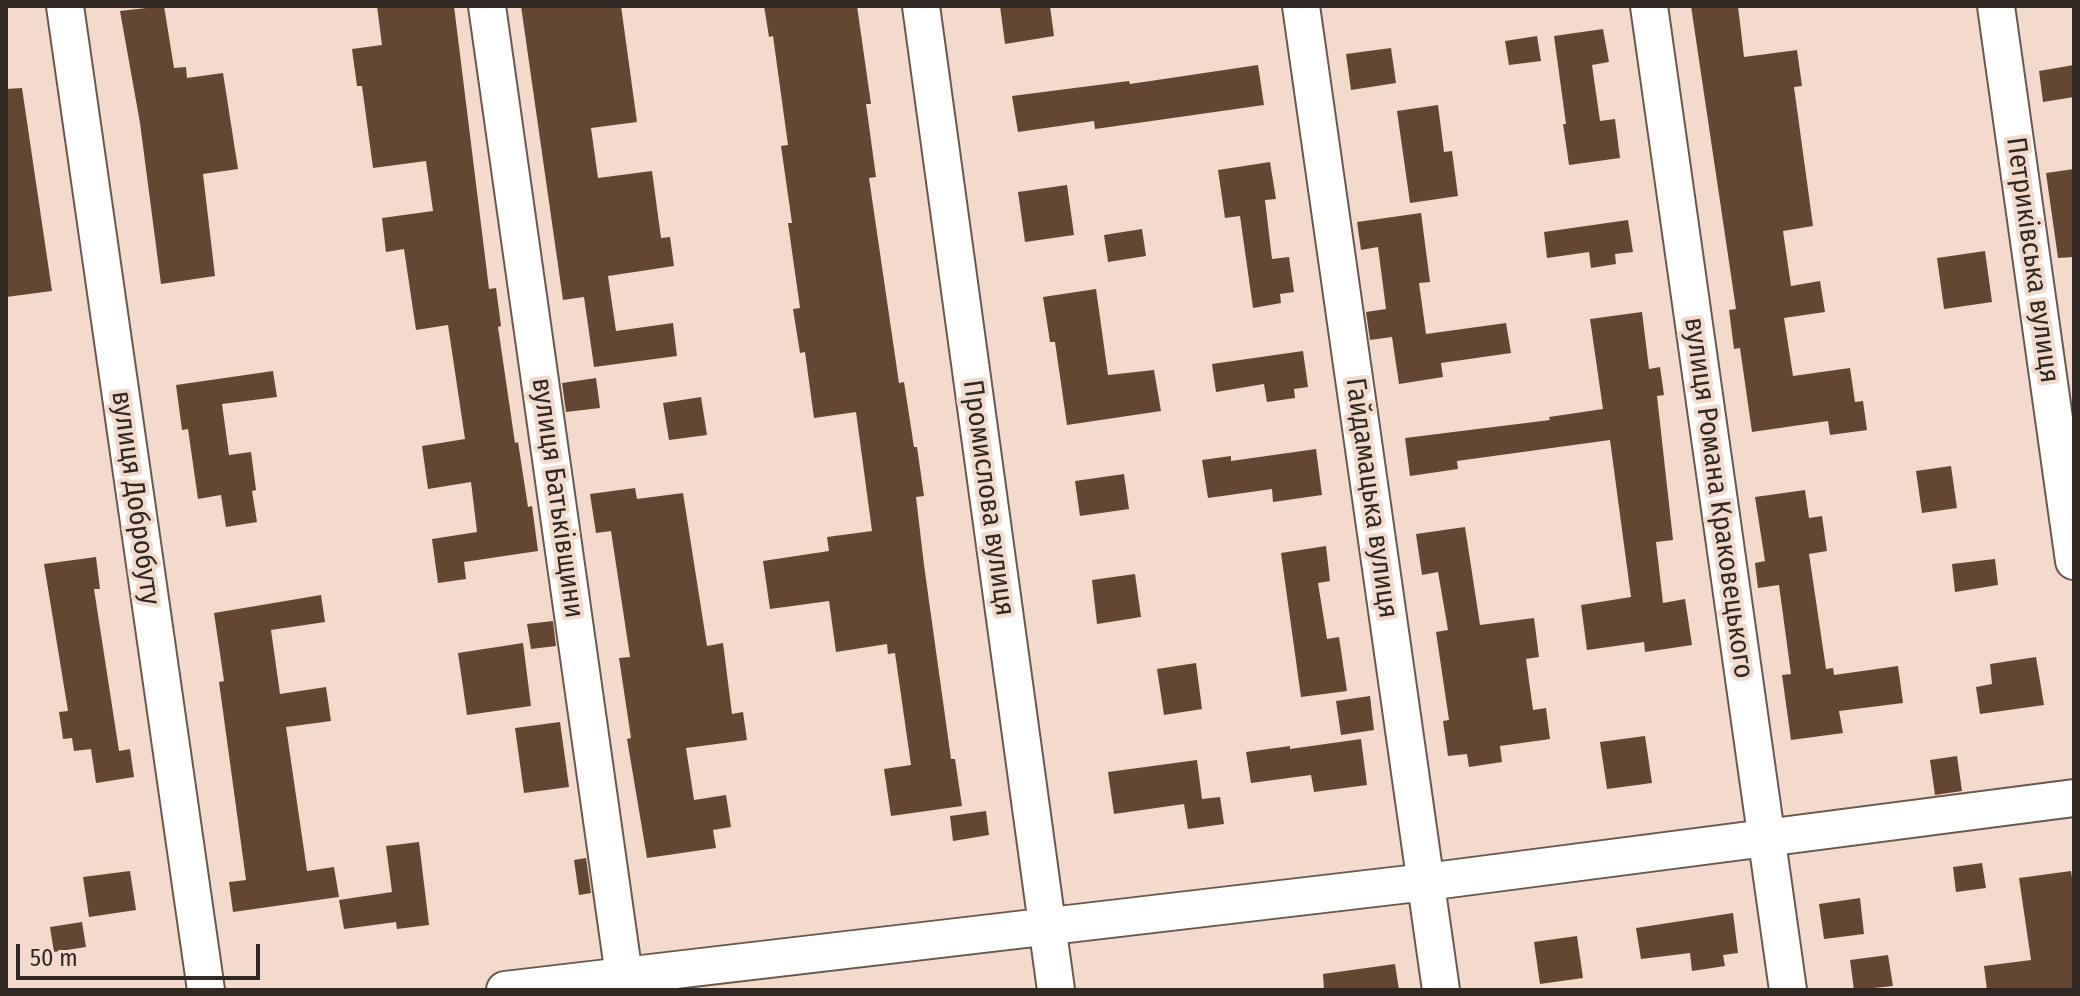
<!DOCTYPE html>
<meta charset="utf-8">
<style>
body{margin:0}
#map{position:relative;width:2080px;height:996px;overflow:hidden;background:#f2dbcd;font-family:"Fira Sans Condensed",sans-serif}
canvas{display:block}
.frame{position:absolute;inset:0;border:8px solid #302823;pointer-events:none}
.scale{position:absolute;left:16px;top:944px;width:244px;height:36px;box-sizing:border-box;border:4px solid #302823;border-top:0;padding-left:10px;font-size:24px;line-height:28px;white-space:nowrap;color:#302823;-webkit-text-stroke:6px #f2dbcd;paint-order:stroke}
</style>
<div id="map">
<canvas width="2080" height="996"></canvas>
<div class="frame"></div>
<div class="scale">50 m</div>
</div>
<script>
const c = document.querySelector('canvas').getContext('2d');
c.lineJoin = 'round';
function paint(path, color) { c.fillStyle = color; c.fill(path, 'evenodd'); }
function strokePath(path, color, width, dash) { c.strokeStyle = color; c.lineWidth = width; c.lineCap = dash ? 'butt' : 'round'; c.setLineDash(dash || []); c.stroke(path); }
function write(font, color, halo, rows, align = 'center') {
  c.font = font + ' "Fira Sans Condensed",sans-serif'; c.lineWidth = 8; c.setLineDash([]); c.textBaseline = 'middle'; c.strokeStyle = halo; c.fillStyle = color; for (const [text, x, y, turn = 0] of rows) {
    c.save(); c.translate(x, y); c.rotate((+turn || 0) * Math.PI / 180); c.textAlign = isNaN(turn) ? turn : align; if (halo) c.strokeText(text, 0, 0); c.fillText(text, 0, 0); c.restore();
  }
}
paint(new Path2D(`
 M164,6l10,62 12,-1 1,11 36,-5 15,96 -35,5 12,102 -54,8 -21,-161 -20,-112z
 M377,6h77l35,283 7,-1 5,38 -3,1 17,116 3,-1 10,65 4,-1 6,45 -74,11 2,17 -28,4 -6,-44 45,-7 -6,-50 -43,7 -6,-43 43,-7 -17,-114 -32,5 -12,-81 -18,3 -4,-34 51,-7 -7,-50 -53,7 -11,-82h-5l-5,-37 30,-4z
 M521,6h100l16,116 -46,6 7,50 54,-7 9,67 9,-1 4,29 -66,10 8,55 57,-8 4,33 -83,11 -10,-70 -21,3z
 M764,6h93l14,98h-5l10,73 -7,1 30,205 5,-1 10,65h3l7,49 -8,1 8,68 27,194h4l7,47 -71,10 -7,-47 27,-4 -16,-112 -7,1 -1,-10 -51,8 -7,-51 -59,8 -7,-48 66,-10 -2,-14 45,-6 -16,-119 -42,6 -9,-66 -5,1 -7,-44 7,-1 -12,-85h4l-11,-77 7,-1 -15,-109 -4,1z
 M1000,6h50l4,30 -49,8z
 M1691,6h47l6,51 53,-7 5,36 -8,1 19,139 -30,5 8,55 29,-5 5,31 -41,6 9,58 57,-8 5,34 8,-1 4,29 -37,5 -2,-14 -76,11 -12,-84 -6,1 -5,-39 7,-1z
 M1603,29l6,33 -17,3 8,56 15,-2 5,39 -51,7 -6,-41h3l-12,-88z
 M1537,36l4,25 -32,4 -4,-24z
 M1391,48l5,35 -45,7 -5,-36z
 M1258,65l6,40 -169,24 -1,-8 -76,11 -6,-36 117,-15 1,3z
 M2074,65v32l-31,5 -4,-31z
 M22,88l30,203 -46,6v-208z
 M1438,105l6,47 8,-1 6,45 -48,7 -13,-92z
 M1270,162l6,37 -11,1 7,59 17,-2 5,35 -14,2 1,9 -28,5 -13,-92 -15,2 -7,-48z
 M2074,169v88l-16,1 -12,-85z
 M1067,185l7,50 -49,7 -7,-50z
 M1421,213l9,69 -11,1 7,51 80,-11 5,30 -70,10 2,14 -44,7 -7,-47 -22,3 -4,-28 20,-3 -8,-62 -17,3 -4,-28z
 M1628,220l5,32 -18,2 1,10 -25,4 -2,-16 -42,6 -3,-26z
 M1142,229l4,27 -38,6 -4,-27z
 M1985,251l7,51 -48,7 -7,-51z
 M1096,289l12,86 46,-5 7,41 -94,14 -12,-83h-5l-7,-45z
 M1642,312l7,57 11,-2 4,28 -7,1 16,144 -17,2 7,61 22,-4 7,46 -47,7 -1,-10 -57,8 -6,-45 50,-8 -21,-157 -153,21 1,8 -48,7 -5,-38 145,-18 -1,-3 54,-8 -13,-90z
 M1303,351l5,36 -14,2 1,9 -28,4 -3,-18 -48,8 -4,-28z
 M273,371l4,26 -55,7 7,51 22,-3 5,38 -4,1 5,31 -31,5 -5,-32 -23,4 -10,-70 -6,1 -6,-45z
 M596,378l4,30 -34,4 -4,-29z
 M701,397l6,38 -38,5 -6,-37z
 M1316,449l6,46 -49,7 -1,-13 -64,9 -6,-38 29,-4v5z
 M1951,466l6,42 -35,5 -6,-42z
 M1124,474l5,35 -49,7 -5,-35z
 M635,488l2,11 46,-6 24,153 16,-3 9,71 11,-2 4,28 -61,8 8,52 32,-5 5,32 -18,3 3,18 -69,10 -20,-119 4,-1 -12,-80 11,-1 -19,-126 -15,2 -6,-39z
 M1805,490l4,28 13,-2 5,35 -18,3 17,115 7,-1 1,7 64,-9 5,37 -64,8 4,22 -52,7 -9,-65 9,-1 -12,-89 -21,3 -3,-25 10,-2 -10,-64z
 M1465,527l15,98 54,-7 5,39 -13,2 7,51 13,-2 4,31 -50,7 2,16 -33,5 -2,-13 -19,2 -5,-35 6,-1 -13,-88 12,-2 -10,-58 -16,3 -6,-41z
 M1326,546l4,35 -12,2 9,56 12,-2 8,54 -46,6 -20,-144z
 M96,557l4,32h-6l25,162 11,-2 4,28 -38,6 -5,-34 -17,2 -2,-13 -9,1 -4,-27 9,-1 -24,-147z
 M1995,559l3,26 -43,7 -3,-28z
 M1135,574l6,43 -44,7 -5,-44z
 M321,595l4,27 -54,8 9,64 46,-7 5,34 -45,6 21,144 27,-4 5,30 -106,15 -4,-30 17,-2 -27,-198 5,-1 -10,-68z
 M553,621l3,25 -25,3 -4,-25z
 M523,643l8,63 -64,9 -9,-62z
 M2036,657l8,48 -64,9 -4,-27 16,-3 -2,-20z
 M1196,663l6,46 -38,6 -7,-46z
 M1370,696l4,34 -33,5 -5,-34z
 M560,722l9,65 -45,6 -9,-65z
 M1645,736l7,47 -45,6 -7,-47z
 M1361,739l6,46 -53,7 -3,-17 -60,8 -5,-31 44,-6v3z
 M1957,756l5,35 -27,4 -5,-35z
 M1197,760l5,39 18,-2 4,27 -36,5 -4,-25 -70,10 -6,-42z
 M986,811l3,24 -36,6 -3,-25z
 M419,842l10,83 -32,4 -1,-7 -52,7 -5,-29 53,-8 -6,-46z
 M586,858l5,35 -12,2 -5,-35z
 M1982,863l4,25 -30,4 -3,-25z
 M130,871l6,39 -47,7 -6,-40z
 M2071,871l3,20v99h-87l-3,-24 47,-6 -12,-82z
 M1860,898l4,36 -40,5 -5,-35z
 M1733,913l5,40 -15,2 2,11 -33,5 -2,-18 -49,6 -5,-31z
 M82,922l4,25 -32,5 -4,-25z
 M1577,936l6,42 -43,6 -6,-42z
 M1888,955l5,31 -39,4 -4,-30z
 M1395,964l4,26h-75l-1,-16z`), '#644733');
const minor = new Path2D(`
 M65,6l141,984
 M487,6l139,984
 M921,6l135,984
 M1301,6l140,984
 M1649,6l139,984
 M1996,6l78,555
 M505,990l921,-108 648,-84`);
strokePath(minor, '#6b584c', 40);
strokePath(minor, '#fff', 36);
write('28px', '#302823', '#f2dbcd', [
 ["Петриківська вулиця",2032,260,82],
 ["вулиця Добробуту",135,498,82],
 ["вулиця Батьківщини",557,498,82],
 ["Промислова вулиця",988,498,82],
 ["Гайдамацька вулиця",1371,498,82],
 ["вулиця Романа Краковецького",1718,498,82]
]);
</script>
